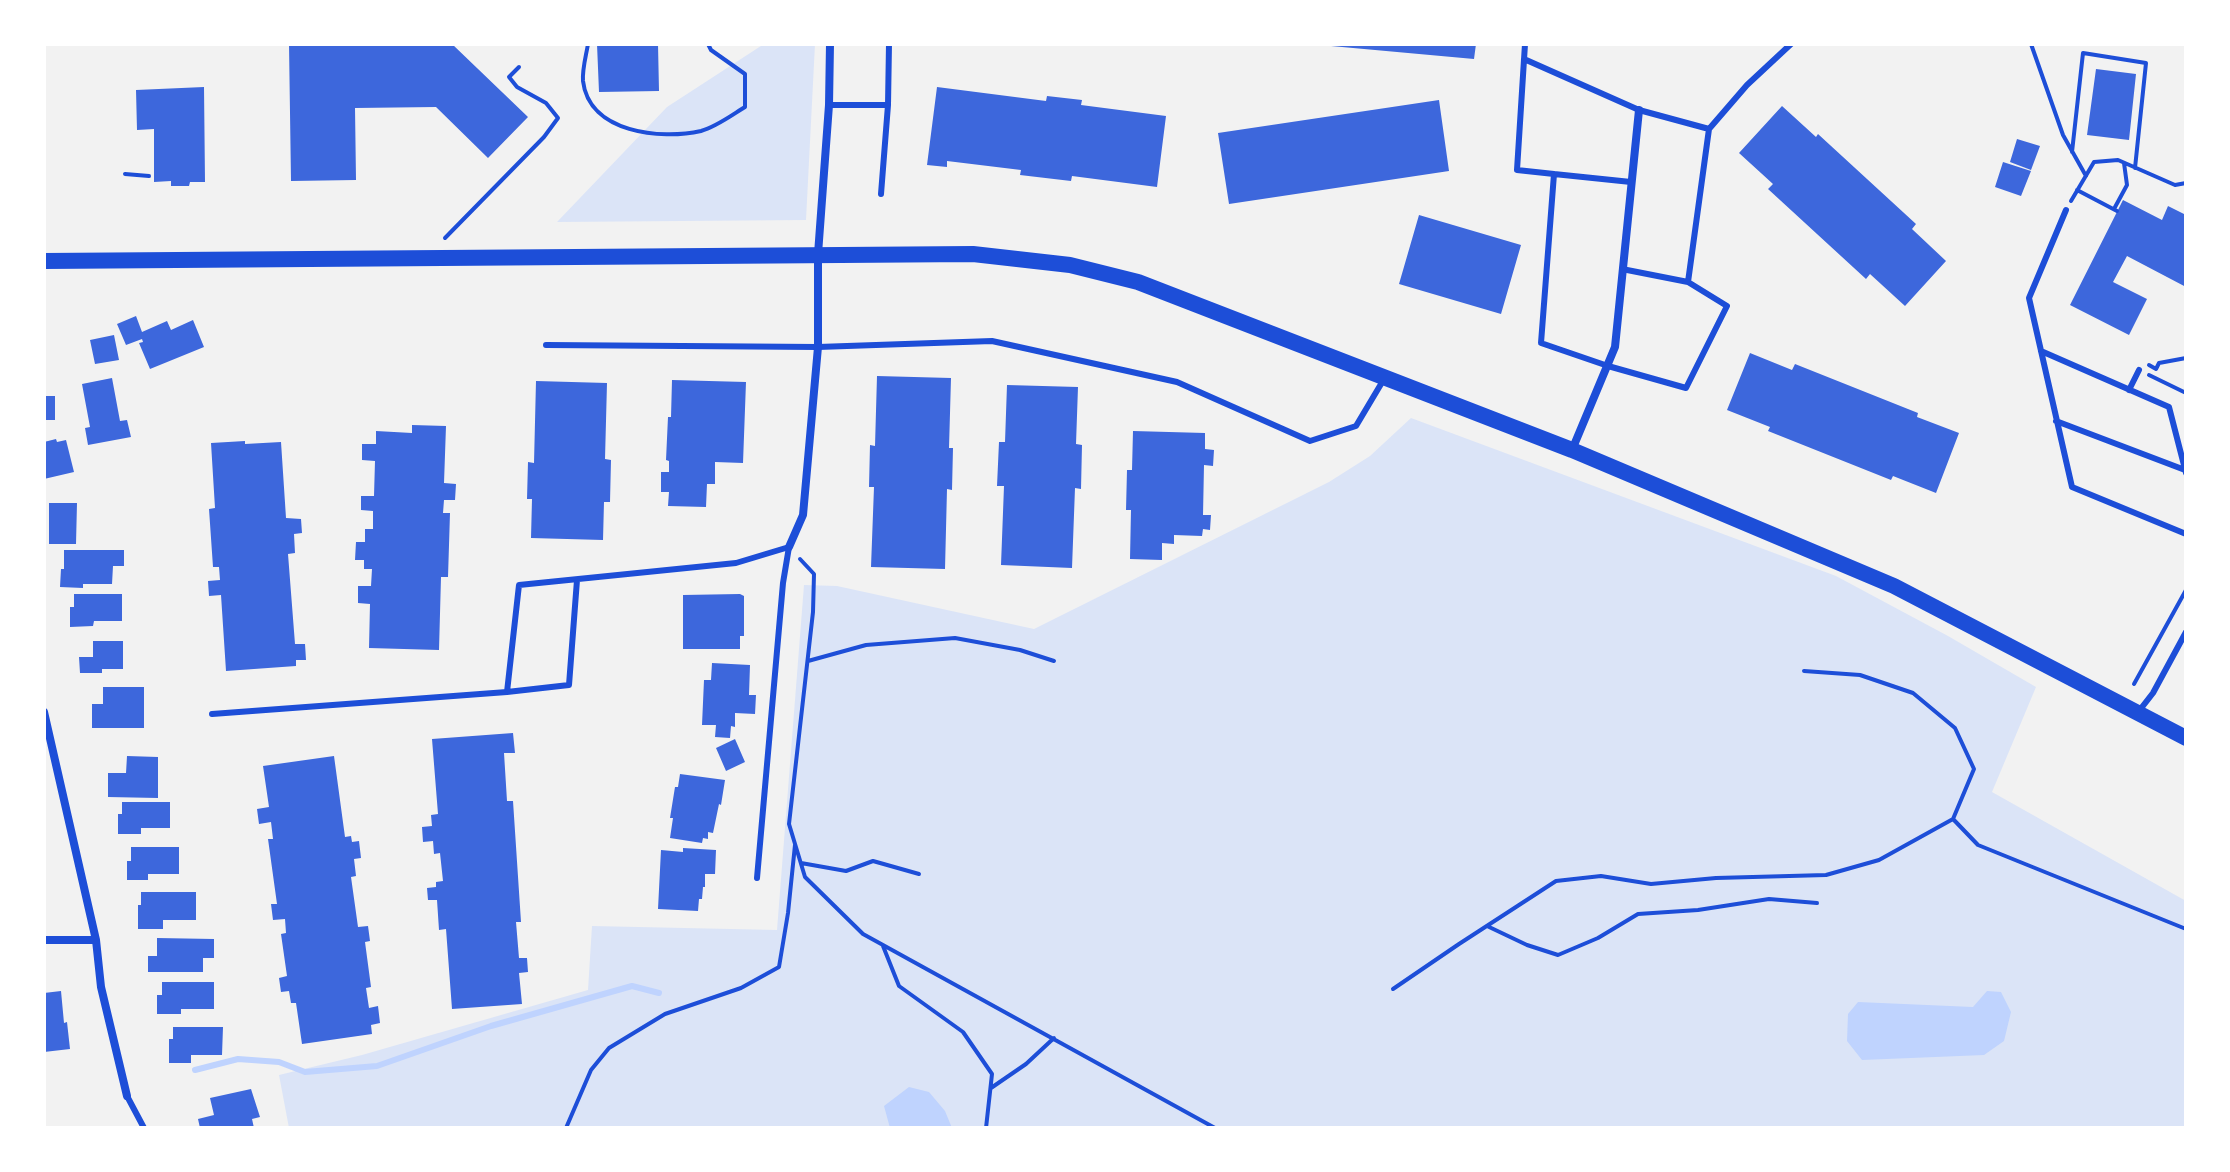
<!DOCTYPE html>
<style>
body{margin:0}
#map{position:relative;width:2230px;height:1172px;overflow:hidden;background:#f2f2f2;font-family:"Varela Round",sans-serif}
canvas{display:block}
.frame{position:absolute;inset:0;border:46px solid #fff;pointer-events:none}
</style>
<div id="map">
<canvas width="2230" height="1172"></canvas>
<div class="frame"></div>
</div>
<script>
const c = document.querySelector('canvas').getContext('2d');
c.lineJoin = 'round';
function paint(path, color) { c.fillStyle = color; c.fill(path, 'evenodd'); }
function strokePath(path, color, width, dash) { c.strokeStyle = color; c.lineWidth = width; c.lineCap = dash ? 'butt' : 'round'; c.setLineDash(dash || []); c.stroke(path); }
paint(new Path2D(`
 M764,44h51l-9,176 -249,2 110,-115z
 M1411,418l425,158 112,60 88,51 -44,105 194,109v227h-1897l-10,-53 83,-20 226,-65 4,-64 185,4 27,-345 33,1 197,43 295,-147 41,-26z`), '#dbe4f7');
paint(new Path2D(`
 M1987,991l14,1 10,20 -7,29 -20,14 -122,5 -15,-19 1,-27 10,-12 115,5z
 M909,1087l20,5 16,19 7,17h-62l-6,-22z`), '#bfd3fe');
strokePath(new Path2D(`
 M195,1070l43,-11 41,3 26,10 72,-6 114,-40 141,-40 27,7`), '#bfd3fe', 6);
paint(new Path2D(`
 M289,44h163l76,73 -40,41 -52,-51 -81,1 1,72 -65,1z
 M597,44h61l1,47 -60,1z
 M1331,44h145l-2,15 -143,-13z
 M2096,69l40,5 -7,66 -42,-5z
 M204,87l1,95h-15l-1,4h-18v-5l-17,1v-53l-17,1 -1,-40z
 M937,87l109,14 1,-5 35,4 -1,5 85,11 -9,71 -85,-11 -1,5 -51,-6 1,-5 -74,-9v6l-20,-2z
 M1439,100l10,71 -220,33 -11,-71z
 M1782,106l34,31 2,-3 98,90 -4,5 34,32 -41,45 -35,-32 -4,5 -98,-90 5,-5 -34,-31z
 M2017,139l23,7 -9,24 -21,-8z
 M2003,162l28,9 -10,25 -26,-9z
 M2123,200l39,20 6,-14 18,9v72l-59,-31 -14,26 34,17 -18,36 -59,-30z
 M1419,215l102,30 -20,69 -102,-30z
 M136,316l6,16 25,-11 4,9 22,-10 11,27 -54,22 -11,-26 4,-1 -1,-3 -16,6 -9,-21z
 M114,335l5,25 -24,4 -5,-24z
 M1750,353l42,17 3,-6 123,49 -1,4 42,16 -23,60 -43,-17 -2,4 -123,-49 2,-4 -43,-17z
 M877,376l74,2 -2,70h4l-1,42 -5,-1 -2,80 -74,-2 3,-80h-5l1,-42 5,1z
 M112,378l8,43 7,-1 4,17 -43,8 -3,-17 5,-1 -8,-43z
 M672,380l74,2 -3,81 -28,-1v22h-8l-1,23 -38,-1 1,-14h-8v-20h8v-11l-3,-1 2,-43h3z
 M536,381l71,2 -2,76 6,1 -1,42h-6l-1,38 -72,-2 1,-39h-5l1,-37 6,1z
 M1007,385l71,2 -2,57 6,1 -1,44 -6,-1 -3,80 -71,-3 3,-79h-7l2,-44h6z
 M44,396h11v24h-11z
 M412,425l34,1 -2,57 12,1 -1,16h-11l-1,13h7l-2,64h-7l-2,73 -70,-2 1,-44 -12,-1v-17h13l1,-17h-8v-9h-9l1,-18h9v-13h8v-18l-12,-1v-14h13l1,-35 -13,-1v-16h14v-13l36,2z
 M1133,431l72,2v16l9,1 -1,16 -9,-1 -1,50h8l-1,15 -7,-1 -1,7 -28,-1v9l-12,-1v17l-32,-1 1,-49h-5l1,-40h5z
 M56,439l1,3 9,-2 8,32 -30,7v-37z
 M245,441v3l36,-2 5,76 15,1 1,14 -8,1 1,19 -7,1 7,90h10l1,16h-10v6l-70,5 -5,-76 -12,1 -1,-15 12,-1 -1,-13h-6l-4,-58 6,-1 -4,-65z
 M49,503h28l-1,41h-27z
 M64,550h60v16h-11l-1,18h-29v4l-23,-1 1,-18h3z
 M74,594h48v27h-28l-1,5 -23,1v-20h4z
 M740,594l4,2v40h-4v13h-57v-54z
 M93,641h30v28h-21v4h-22l-1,-16h14z
 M712,663l38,2 -1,30h7l-1,19 -20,-1v14l-4,-1 -1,12 -15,-1 1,-12h-14l2,-45h7z
 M103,687h41v41h-52v-24h11z
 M513,733l2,20h-11l3,48h6l8,121h-5l3,36h8l1,14 -9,1 3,31 -70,5 -6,-80 -7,1 -2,-30h-9l-1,-12 9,-1v-5l7,-1 -3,-28 -6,1 -1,-13 -10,1 -1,-15 10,-1 -1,-11 7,-1 -6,-75z
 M735,739l10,23 -19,9 -10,-23z
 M127,756l31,1v41l-50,-1v-24h18z
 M334,756l11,81 6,-1 1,6 7,-1 2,17 -7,1 2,17 -5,1 7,50 10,-1 2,15 -5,1 6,45 -5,1 3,20 9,-2 2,17 -9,2 1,9 -70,10 -6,-41h-5l-2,-12 -8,1 -2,-14 8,-2 -6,-42 5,-1 -1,-14 -12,1 -2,-16h6l-9,-65h5l-2,-17 -12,2 -2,-15 12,-2 -6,-41z
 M680,774l45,6 -4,25 -2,-1 -6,29 -5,-1v7l-5,-1 -1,5 -32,-5 3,-20h-3l5,-31h3z
 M122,802h48v26h-29v6h-23v-20h4z
 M131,847h48v27h-31v6h-21v-19h4z
 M683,848l33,2 -1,24h-10v13h-2l-1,12h-3l-1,12 -40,-2 3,-59 22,2z
 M141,892h55v28h-33v9h-25v-24h3z
 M157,938l57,1v19h-11v14h-55v-16h9z
 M162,982h52v27h-33v5h-24v-19h5z
 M61,991l3,32 3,-1 3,27 -26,3v-59z
 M173,1027h50l-1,28h-31v8h-22v-24h4z
 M251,1089l9,28 -8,2 2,9h-54l-2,-9 16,-4 -4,-17z`), '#3d67dc');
strokePath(new Path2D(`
 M588,44c-2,12 -6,26 -5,37 6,52 78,59 118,50 15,-4 31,-16 44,-24v-33l-34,-24 -3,-6
 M2031,44l32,91 23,41
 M2072,152l11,-99 63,10 -11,105
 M125,174l24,2
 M2077,190l40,21
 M2071,201l23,-39 24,-2 57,25 11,-2
 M2114,209l13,-24 -3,-22
 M445,238l99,-101 14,-19 -12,-15 -29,-16 -8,-10 10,-10
 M2149,365l7,4 3,-6 27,-5
 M2149,375l37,18
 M800,559l14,15 -1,38 -24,212 16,53 58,57 352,194
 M808,661l58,-16 89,-7 65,12 34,11
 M2134,684l52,-94
 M1953,819l25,26 208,84
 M801,863l45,8 27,-10 46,13
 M1487,926l40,19 31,10 40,-17 40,-24 60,-4 71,-11 48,4
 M883,946l16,40 64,46 29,42 -6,54
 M1393,989l66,-45 97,-63 45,-5 50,8 65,-6 110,-3 53,-15 74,-41 21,-50 -19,-41 -42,-35 -53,-18 -56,-4
 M991,1088l35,-24 28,-26
 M566,1128l25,-58 18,-22 56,-34 76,-26 38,-21 9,-54 7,-68`), '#1d4ed8', 4);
strokePath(new Path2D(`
 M1525,44l-8,126 37,4 -13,169 67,23 78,22 41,-82 -39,-24 21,-153 38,-44 44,-41
 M1524,59l115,51 70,19
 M829,105h59
 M1554,174l77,8
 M881,194l7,-89 1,-61
 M2066,210l-37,88 43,189 114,47
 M1622,269l66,13
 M546,345l272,2 174,-6 185,41 133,59 46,-15 28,-47
 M2041,351l128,56 17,66
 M2129,390l10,-20
 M2056,421l129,49
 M507,692l62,-7 8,-105
 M2139,711l14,-18 33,-61
 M212,714l295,-22 12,-107 217,-22 53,-16 -6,36 -26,295
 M127,1096l17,32`), '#1d4ed8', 6);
strokePath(new Path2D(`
 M1572,450l43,-103 24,-237
 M789,547l14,-32 15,-168v-93l11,-149 1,-61
 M44,712l52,228 5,47 26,109
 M44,940h52`), '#1d4ed8', 8);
strokePath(new Path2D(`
 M44,261l929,-7 97,11 68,17 434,168 322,136 292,152`), '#1d4ed8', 16);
</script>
